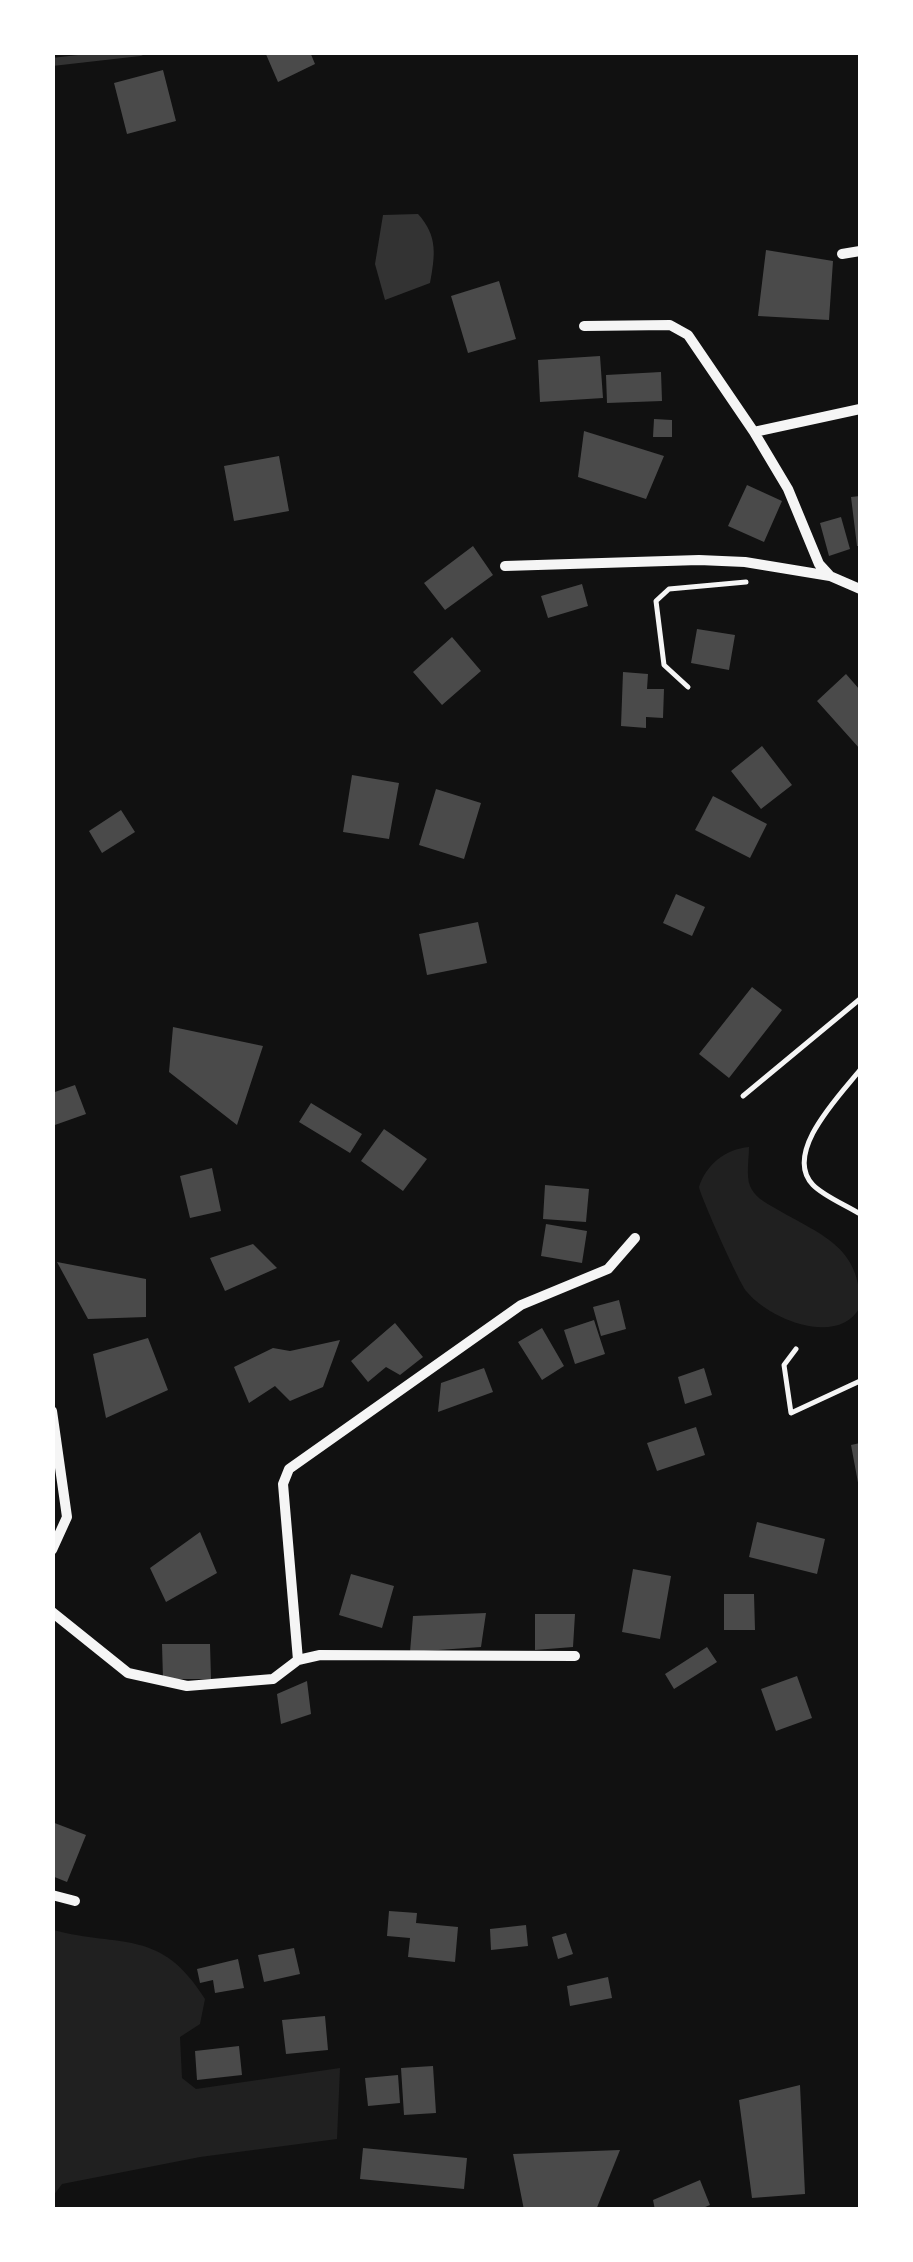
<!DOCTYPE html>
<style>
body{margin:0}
#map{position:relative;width:913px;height:2262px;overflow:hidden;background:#111;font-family:"Public Sans",sans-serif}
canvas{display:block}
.frame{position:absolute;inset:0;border:55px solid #fff;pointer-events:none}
</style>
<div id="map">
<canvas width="913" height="2262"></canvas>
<div class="frame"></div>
</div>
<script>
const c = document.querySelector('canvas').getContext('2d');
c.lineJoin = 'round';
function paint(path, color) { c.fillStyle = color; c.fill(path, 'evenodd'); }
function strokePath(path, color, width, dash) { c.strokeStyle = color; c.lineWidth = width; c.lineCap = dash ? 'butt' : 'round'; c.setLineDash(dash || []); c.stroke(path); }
paint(new Path2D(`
 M749,1147c0,11 -3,29 1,39 4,10 14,16 23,21 47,28 88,38 87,100 -21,40 -90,13 -113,-15 -7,-7 -47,-97 -48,-105 7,-22 26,-38 50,-40z
 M53,1930c69,18 108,-2 152,69l-5,25 -20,13 2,41 14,11 144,-21 -3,71 -137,18 -138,27 -9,12z`), '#202020');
paint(new Path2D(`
 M418,214c20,22 17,41 12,69l-45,17 -10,-36 8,-49z`), '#333');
strokePath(new Path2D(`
 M52,62l88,-10`), '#333', 8);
paint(new Path2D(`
 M265,52h45l5,12 -37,18z
 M163,70l13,51 -49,13 -13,-51z
 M766,250l67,11 -4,59 -71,-4z
 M499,281l17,58 -48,14 -17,-57z
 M600,356l3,42 -63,4 -2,-42z
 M661,372l1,29 -55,2 -1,-28z
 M654,419l18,1v17h-19z
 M584,431l80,25 -18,43 -68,-22z
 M279,456l10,55 -55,10 -10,-55z
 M747,485l35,16 -18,41 -36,-16z
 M860,496v50h-3l-6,-49z
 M841,517l9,32 -21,7 -9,-33z
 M473,546l20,29 -48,35 -21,-27z
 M582,584l6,22 -40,12 -7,-22z
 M697,629l38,6 -6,35 -38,-7z
 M452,637l29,34 -39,34 -29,-33z
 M623,672l25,2 -1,15h17l-1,29 -17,-1v11l-25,-2z
 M846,674l14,16v59l-43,-48z
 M762,746l30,39 -31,24 -30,-38z
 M352,775l47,8 -10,56 -46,-7z
 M436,789l45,14 -17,56 -45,-14z
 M713,796l54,28 -17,34 -55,-28z
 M121,810l14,22 -33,21 -13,-22z
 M676,894l29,13 -13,29 -29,-13z
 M478,922l9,41 -60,12 -8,-41z
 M752,987l30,23 -53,68 -30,-24z
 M173,1027l90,19 -26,79 -68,-53z
 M75,1085l11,29 -34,12v-33z
 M311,1103l51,31 -12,19 -51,-31z
 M384,1129l43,30 -24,32 -42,-30z
 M212,1168l9,43 -31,7 -10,-42z
 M545,1185l44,4 -3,33 -43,-3z
 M546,1224l41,7 -5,32 -41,-7z
 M253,1244l24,24 -52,23 -15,-33z
 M57,1262l89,17v38l-58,2z
 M619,1300l7,29 -25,7 -8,-29z
 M594,1320l11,34 -30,10 -11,-34z
 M395,1323l28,34 -23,18 -14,-8 -18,15 -17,-21z
 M542,1328l22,38 -22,14 -24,-38z
 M148,1338l20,52 -62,28 -13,-64z
 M340,1340l-17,47 -33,14 -15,-15 -26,17 -15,-36 39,-19 17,3z
 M484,1368l9,24 -55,20 3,-29z
 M704,1368l8,27 -27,9 -7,-27z
 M696,1427l9,28 -48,16 -10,-28z
 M860,1443v44l-1,1 -8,-43z
 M757,1522l68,17 -8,35 -68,-17z
 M200,1532l17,41 -51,29 -16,-34z
 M633,1569l38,7 -11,63 -38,-7z
 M351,1574l43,12 -12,42 -43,-13z
 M724,1594h30l1,36h-31z
 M486,1613l-5,34 -71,5 3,-36z
 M535,1614h40l-2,33 -38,3z
 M162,1644h48l1,35h-48z
 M707,1647l10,15 -43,27 -9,-15z
 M797,1676l15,42 -36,13 -15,-42z
 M307,1681l4,33 -30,10 -4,-30z
 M52,1822l34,13 -19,47 -15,-6z
 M389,1911l28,2 -1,10 42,4 -3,35 -47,-5 2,-19 -23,-2z
 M526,1925l2,21 -37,4 -1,-21z
 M566,1933l7,21 -15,5 -6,-22z
 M294,1948l6,26 -36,8 -6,-27z
 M238,1959l6,29 -29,5 -2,-13 -13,3 -3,-14z
 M608,1977l4,21 -42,8 -3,-20z
 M325,2016l3,34 -42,4 -4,-34z
 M239,2046l3,29 -45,5 -2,-29z
 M433,2066l3,47 -32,2 -3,-47z
 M398,2075l2,28 -32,3 -3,-28z
 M800,2085l5,109 -53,4 -13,-98z
 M363,2148l104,10 -3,31 -104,-10z
 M620,2150l-24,60h-72l-11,-56z
 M700,2180l10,25 -12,5h-43l-2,-10z`), '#4a4a4a');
strokePath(new Path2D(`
 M688,687l-24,-22 -8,-64 13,-12 77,-7
 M860,1070c-19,24 -78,83 -47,115 12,12 33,20 47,29
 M743,1096l117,-97
 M796,1349l-12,16 7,48 69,-32`), '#f5f5f5', 5);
strokePath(new Path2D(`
 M842,254l18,-3
 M584,326l86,-1 18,10 66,97
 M860,409l-106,23 34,57 31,75 11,12 30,13
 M505,566l194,-6 46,2 85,14
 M52,1411l15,106 -15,33
 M52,1612l76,61 59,13 86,-7 25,-19 -15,-176 6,-15 232,-164 87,-36 27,-31
 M298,1660l22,-5 255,1
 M52,1895l23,6`), '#f5f5f5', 10);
</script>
